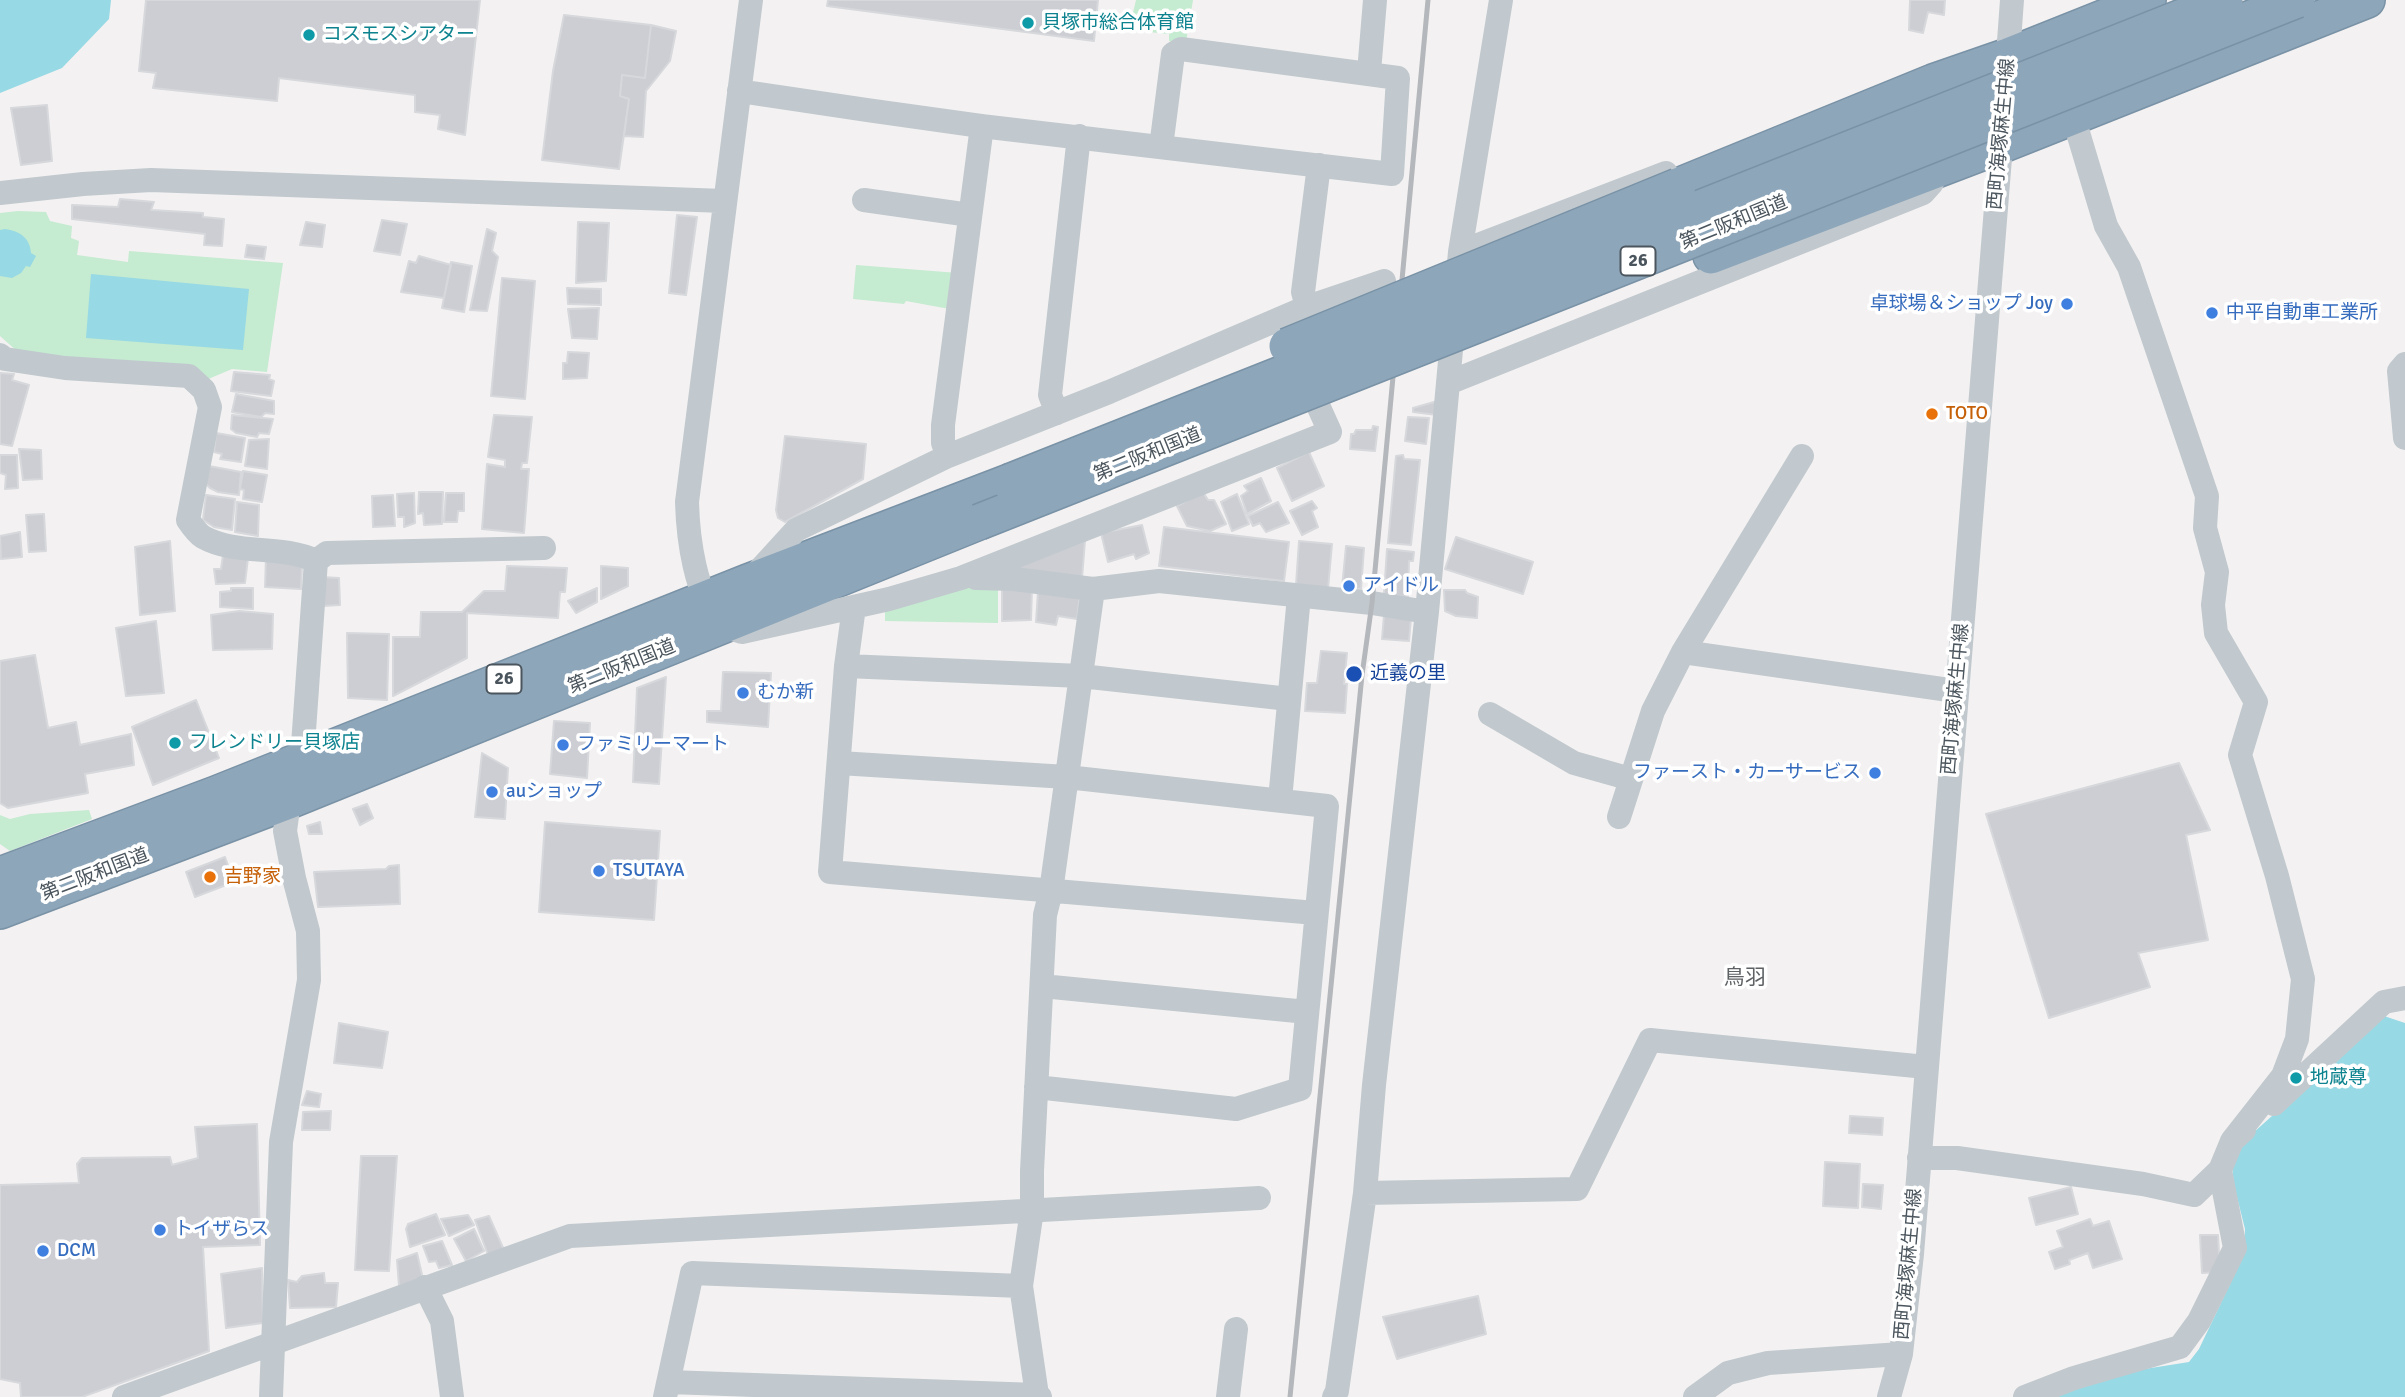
<!DOCTYPE html>
<meta charset="utf-8">
<style>
body{margin:0}
canvas{display:block;background:#f3f1f1}
</style>
<canvas width="2405" height="1397"></canvas>
<script>
const c = document.querySelector('canvas').getContext('2d');
c.lineJoin = 'round';
function paint(path, color) { c.fillStyle = color; c.fill(path, 'evenodd'); }
function strokePath(path, color, width, dash) { c.strokeStyle = color; c.lineWidth = width; c.lineCap = dash ? 'butt' : 'round'; c.setLineDash(dash || []); c.stroke(path); }
function write(font, color, halo, rows, align = 'center') {
  c.font = font + ' Signika,"Noto Sans JP",sans-serif'; c.lineWidth = 7; c.setLineDash([]); c.textBaseline = 'middle'; c.strokeStyle = halo; c.fillStyle = color; for (const [text, x, y, turn = 0] of rows) {
    c.save(); c.translate(x, y); c.rotate((+turn || 0) * Math.PI / 180); c.textAlign = isNaN(turn) ? turn : align; if (halo) c.strokeText(text, 0, 0); c.fillText(text, 0, 0); c.restore();
  }
}
paint(new Path2D(`
 M1136,0h57l-7,42 -17,-1v-7l-40,-4z
 M18,211l28,1 4,9 22,5 -1,12 8,3 -2,14 51,7 1,-11 154,12 -16,109 -35,-3 -26,11 -188,-28 -18,-16v-123z
 M856,265l102,8 -3,37 -49,-9 -2,3 -51,-5z
 M998,581v42l-113,-2v-18z
 M89,810l3,9 -82,32 -10,-7v-29l10,4 20,-5z`), '#c5ebd1');
paint(new Path2D(`
 M0,0h111l-2,19 -47,49 -62,25z
 M5,229c15,2 25,9 26,24l5,3 -6,11 -4,-1 -5,7 -9,5 -12,-2v-46z
 M91,274l158,15 -6,61 -157,-12z
 M2384,1016l21,7v374h-361l88,-26 57,-9 10,-13 45,-94 1,-26 -11,-44 -2,-20 12,-24z`), '#97d9e4');
const building = new Path2D(`
 M146,0h334l-15,135 -27,-6 2,-14 -25,-3v-17l-136,-17 -2,23 -124,-13 3,-15 -17,-2z
 M828,0h270l-4,41 -267,-35z
 M1910,0h35l-1,15 -16,-3 -5,21 -14,-3z
 M564,15l87,10 -6,53 -23,-3 -2,21 9,3 -10,70 -77,-9 11,-89z
 M651,25l25,6 -6,30 -24,30 -3,46 -19,-1 5,-37 -9,-3 2,-21 23,3z
 M47,105l5,56 -31,4 -10,-57z
 M120,199l34,3 -3,8 52,3v4l21,2 -2,27 -18,-1 1,-11 -133,-15v-14l46,2z
 M677,215l20,2 -11,78 -17,-2z
 M382,220l25,4 -7,31 -26,-4z
 M306,222l19,3 -3,22 -22,-2z
 M578,222l31,1 -3,58 -30,2z
 M487,229l9,4 -4,18 6,6 -11,54 -17,-1z
 M247,245l19,2 -2,12 -19,-2z
 M419,256l32,9 -7,33 -43,-6 8,-31 7,2z
 M451,262l21,4 -8,46 -22,-4z
 M502,278l33,3 -10,118 -34,-3z
 M567,288l34,1v16l-33,-1z
 M599,308l-2,31 -25,-1 -4,-29z
 M568,352l21,1 -2,25 -24,1v-16h4z
 M234,372l36,3 -1,4 5,2 -3,15 -40,-5z
 M0,373l14,1 -2,6 17,5 -17,61 -12,-2z
 M236,394l38,7v13l-9,-1 -4,4 -29,-5z
 M1441,400l-4,15 -24,-3v-4z
 M232,415l41,4 -4,15 -10,-1 -2,4 -21,-4 -5,-4z
 M494,415l38,2 -5,46h-5l-1,6h8l-5,64 -42,-4 5,-65 18,3v-7l-17,-3z
 M1408,417l21,1 -3,26 -21,-3z
 M1373,426l5,1 -3,24 -25,-2 1,-15h3l2,-4h16z
 M216,433l29,5 -4,24 -21,-3 2,-5 -8,-2z
 M785,436l81,8 -3,35 -78,43 -7,-4 -2,-8z
 M269,439l-2,30 -22,-3 4,-26z
 M19,449l22,1 1,29 -19,1z
 M1309,452l15,34 -32,15 -15,-33z
 M0,455h17l1,33 -13,1 1,-14 -6,-2z
 M1403,455l1,4 16,1 -9,85 -23,-2 8,-87z
 M209,466l32,6 -2,23 -21,-3 -8,-4 -5,-5z
 M243,471l24,4 -5,27 -19,-3 1,-9 -4,-1z
 M1261,478l10,23 -24,13 -6,-18 7,-5 -4,-5z
 M419,492h24l-1,32 -18,1 -1,-12 -5,1z
 M1203,492l5,8h6l12,24 -16,7 -23,-5 -10,-20z
 M414,493l1,30 -11,4v-10h-6l-1,-23z
 M446,493h18v18h-6l-1,11h-13z
 M1237,494l12,30 -17,7 -11,-29z
 M206,495l29,4 -3,31 -18,-3 -11,-7z
 M393,495l2,31 -22,1 -1,-31z
 M1312,501l5,7 -5,3 6,16 -16,8 -12,-24z
 M237,502l22,3 -1,31 -23,-4z
 M1278,502l11,21 -23,9 -6,-9 -7,3 -5,-10z
 M44,514l2,37 -17,1 -3,-37z
 M1142,525l7,28 -13,6 -2,-5 -26,8 -7,-29z
 M1164,527l125,15 -5,39 -125,-15z
 M20,532l2,25 -21,2 -1,-23z
 M1456,537l77,25 -10,32 -78,-25z
 M170,541l5,70 -35,4 -5,-68z
 M1085,541l-3,37 -64,-5 -1,-6z
 M1299,541l33,3 -4,45 -32,-4z
 M1346,546l18,2 -3,41 -19,-1z
 M1387,549l27,3 -1,9h-4l-1,36 -24,-3z
 M223,555l25,3 -3,25 -29,1 -2,-15h7z
 M266,557l36,8 -1,24 -36,-2z
 M507,566l60,2 -2,24h-5l-2,26 -91,-5v45l-74,38v-59h27l1,-25h41l22,-21h21z
 M601,566l27,2v18l-27,13z
 M322,577l17,1 1,27 -17,1z
 M1002,585l30,2 -1,33 -29,1z
 M231,588h22v21l-33,-2v-15l11,-1z
 M597,588v14l-21,11 -8,-12z
 M1444,590h21l2,3 11,4 -1,21 -21,-2 -11,-5z
 M1038,591l42,3 -3,25 -19,-3 -2,9 -20,-3z
 M239,611l34,3 -1,35 -59,1 -2,-35z
 M1384,615l27,3 -2,23 -27,-2z
 M156,621l8,72 -38,3 -10,-68z
 M347,633l42,1 -2,66 -39,-2z
 M1321,651l26,2 -3,31h3l-2,29 -40,-2 2,-28h10z
 M35,655l13,73 28,-6 4,23 51,-11 3,31 -49,9 3,19 -80,15 -8,-5v-142z
 M723,672l48,1 -3,54 -61,-5v-11h14z
 M666,677l-7,107 -26,-2 4,-94z
 M196,700l23,58 -66,27 -21,-58z
 M554,721l36,2 -3,55 -37,-4z
 M482,753l26,15 -3,51 -30,-2z
 M2179,763l31,67 -24,5 22,105 -70,13 12,34 -101,31 -63,-204z
 M367,804l6,14 -13,7 -7,-16z
 M320,822l2,12h-13l-2,-8z
 M545,822l115,9 -6,89 -115,-8z
 M225,857l9,25 -39,15 -9,-25z
 M399,865l1,39 -82,3 -4,-35 72,-3 3,-3z
 M339,1023l49,9 -6,36 -48,-5z
 M307,1091l14,3 -2,13 -17,-2z
 M331,1111l-1,19h-28l1,-18z
 M1850,1116l33,2 -1,17 -33,-2z
 M257,1124l3,121 -57,2 6,104 -127,46h-61l-1,-14 -20,-4v-194l79,-2 -2,-19 5,-6 88,-1 2,8 26,-7 -3,-31z
 M361,1156h36l-8,115 -34,-1z
 M1825,1162l35,2 -2,44 -35,-2z
 M1863,1184l20,1 -2,24 -19,-2z
 M2071,1187l7,27 -42,11 -7,-27z
 M436,1214l9,21 -35,12 -4,-18 2,-5z
 M468,1215l6,10 -25,11 -8,-17z
 M489,1216l15,34 -16,5 -13,-35z
 M2090,1219l3,7 16,-5 13,38 -29,9 -5,-15 -19,7 1,4 -15,5 -6,-17 14,-5 -6,-16z
 M474,1229l10,22 -18,10 -12,-22z
 M2200,1235h18l2,37 -18,1z
 M442,1241l10,24 -13,3 -3,-7 -7,1 -6,-16z
 M417,1253l6,26 -24,7 -2,-26z
 M262,1268l1,55 -37,5 -5,-54z
 M324,1273l1,10h13l-2,24 -46,1 -2,-28 9,2 5,-6z
 M1478,1296l8,38 -89,25 -14,-42z`);
paint(building, '#ccced3');
strokePath(building, '#d6d8dc', 2);
const highway = new Path2D(`
 M1678,186l255,-104 75,-26 140,-56
 M1711,256l291,-111 365,-145
 M0,875l216,-81 532,-212 261,-100
 M0,911l289,-110 690,-279`);
strokePath(highway, '#7992a6', 38);
strokePath(new Path2D(`
 M751,0l-64,502c1,36 8,94 34,121 5,5 14,7 21,9l147,-33 72,-21 369,-146 -51,-113
 M2007,69l5,-69
 M1369,72l6,-72
 M739,91c81,12 161,24 242,35 137,17 274,32 411,48l6,-96 -217,-29 -8,5 -12,93
 M2073,116l33,110 23,41 78,229 -2,32 12,44 -4,33 3,28 40,69 -16,53 37,121 26,103 -6,60 -14,37 -51,65
 M0,193l83,-9 68,-4 573,21
 M864,200l106,15
 M1460,252l206,-79
 M1307,307l-4,-15 16,-127
 M0,355l5,4 60,9 124,8 15,14 6,17 -22,113c4,6 9,13 15,17 34,19 77,7 113,24
 M2405,364l-6,7 6,67
 M1448,383l475,-190 9,-10
 M1057,413l-7,-18 29,-259
 M948,456l-5,-13v-18l39,-299
 M754,576l42,-46 152,-74 161,-64 198,-85 77,-26
 M976,578l38,1 79,10 66,-8 213,22 55,9
 M854,607l-8,59 -16,206 486,41
 M1683,652l273,39
 M846,666l235,10 208,23
 M1490,714l84,49 57,16
 M839,763l228,14 260,29 -27,283 -64,20 -200,-22
 M1280,800l19,-204
 M1619,817l34,-106 30,-59 119,-196
 M1042,986l265,26
 M2274,1104l110,-102 21,-4
 M1919,1158h38l186,26 51,11 26,-25 12,-29 12,-11
 M1365,1193l212,-4 73,-149 276,27
 M425,1287l17,34 10,76
 M669,1382l368,13
 M124,1397l446,-161 689,-38
 M271,1397l10,-255 28,-162 -1,-49 -14,-53 -9,-47 4,-30 13,-42 14,-198 11,-8 217,-5
 M665,1397l27,-124 329,13
 M1040,1397l-3,-2 -16,-109 11,-76v-39l13,-256 6,-24 42,-302
 M1228,1397l8,-68
 M1334,1397l3,-6 28,-198 9,-108 53,-473 33,-360 41,-252
 M1695,1397l33,-24 40,-10 133,-9
 M1889,1397l12,-43 11,-100 90,-1121
 M2025,1397l49,-19 106,-31 19,-26 36,-73 -15,-78`), '#c1c9ce', 24);
strokePath(highway, '#8ea6ba', 35);
strokePath(new Path2D(`
 M1290,1397l72,-722 10,-72 56,-603`), '#b4b7bb', 5);
const highwayBridge = new Path2D(`
 M1287,346l391,-160
 M1009,482l1216,-482
 M979,522l1318,-522`);
strokePath(highwayBridge, '#7992a6', 38, []);
strokePath(highwayBridge, '#8ea6ba', 35);
for (const [x, y, r, color] of [
 [1028,23,7,"#0f9aa8"],
 [309,35,7,"#0f9aa8"],
 [2067,304,7,"#3f7fe0"],
 [2212,313,7,"#3f7fe0"],
 [1932,414,7,"#e8710a"],
 [1349,586,7,"#3f7fe0"],
 [1354,674,9,"#1a4fb4"],
 [743,693,7,"#3f7fe0"],
 [175,743,7,"#0f9aa8"],
 [563,745,7,"#3f7fe0"],
 [1875,773,7,"#3f7fe0"],
 [492,792,7,"#3f7fe0"],
 [599,871,7,"#3f7fe0"],
 [210,877,7,"#e8710a"],
 [2296,1078,7,"#0f9aa8"],
 [160,1230,7,"#3f7fe0"],
 [43,1251,7,"#3f7fe0"]
]) { const dot = new Path2D(); dot.arc(x, y, r, 0, 2 * Math.PI); c.fillStyle = color; c.fill(dot); strokePath(dot, '#fff', 2.5); }
for (const [x, y, w] of [
 [1638,261,35],
 [504,679,35]
]) { const box = new Path2D(); box.roundRect(x - w / 2, y - 14.5, w, 29, 5); c.fillStyle = '#fff'; c.fill(box); strokePath(box, '#4b555d', 2); }
write('bold 18px', '#4b555d', null, [
 ["26",1638,261],
 ["26",504,679]
]);
write('19px', '#0d838f', '#fff', [
 ["貝塚市総合体育館",1042,23],
 ["コスモスシアター",323,35],
 ["フレンドリー貝塚店",189,743],
 ["地蔵尊",2310,1078]
], 'left');
write('19px', '#4b555d', '#fff', [
 ["西町海塚麻生中線",2002,134,-85],
 ["第二阪和国道",1734,223,-22],
 ["第二阪和国道",1148,455,-22],
 ["第二阪和国道",622,667,-22],
 ["西町海塚麻生中線",1956,699,-85],
 ["第二阪和国道",95,875,-21],
 ["西町海塚麻生中線",1909,1264,-85]
]);
write('19px', '#366cbe', '#fff', [
 ["卓球場＆ショップ Joy",2053,304,"right"],
 ["中平自動車工業所",2226,313],
 ["アイドル",1363,586],
 ["むか新",757,693],
 ["ファミリーマート",577,745],
 ["ファースト・カーサービス",1861,773,"right"],
 ["auショップ",506,792],
 ["TSUTAYA",613,871],
 ["トイザらス",174,1230],
 ["DCM",57,1251]
], 'left');
write('19px', '#c56008', '#fff', [
 ["TOTO",1946,414],
 ["吉野家",224,877]
], 'left');
write('19px', '#164399', '#fff', [
 ["近義の里",1370,674]
], 'left');
write('21px', '#5e6265', '#fff', [
 ["鳥羽",1745,978]
]);
</script>
